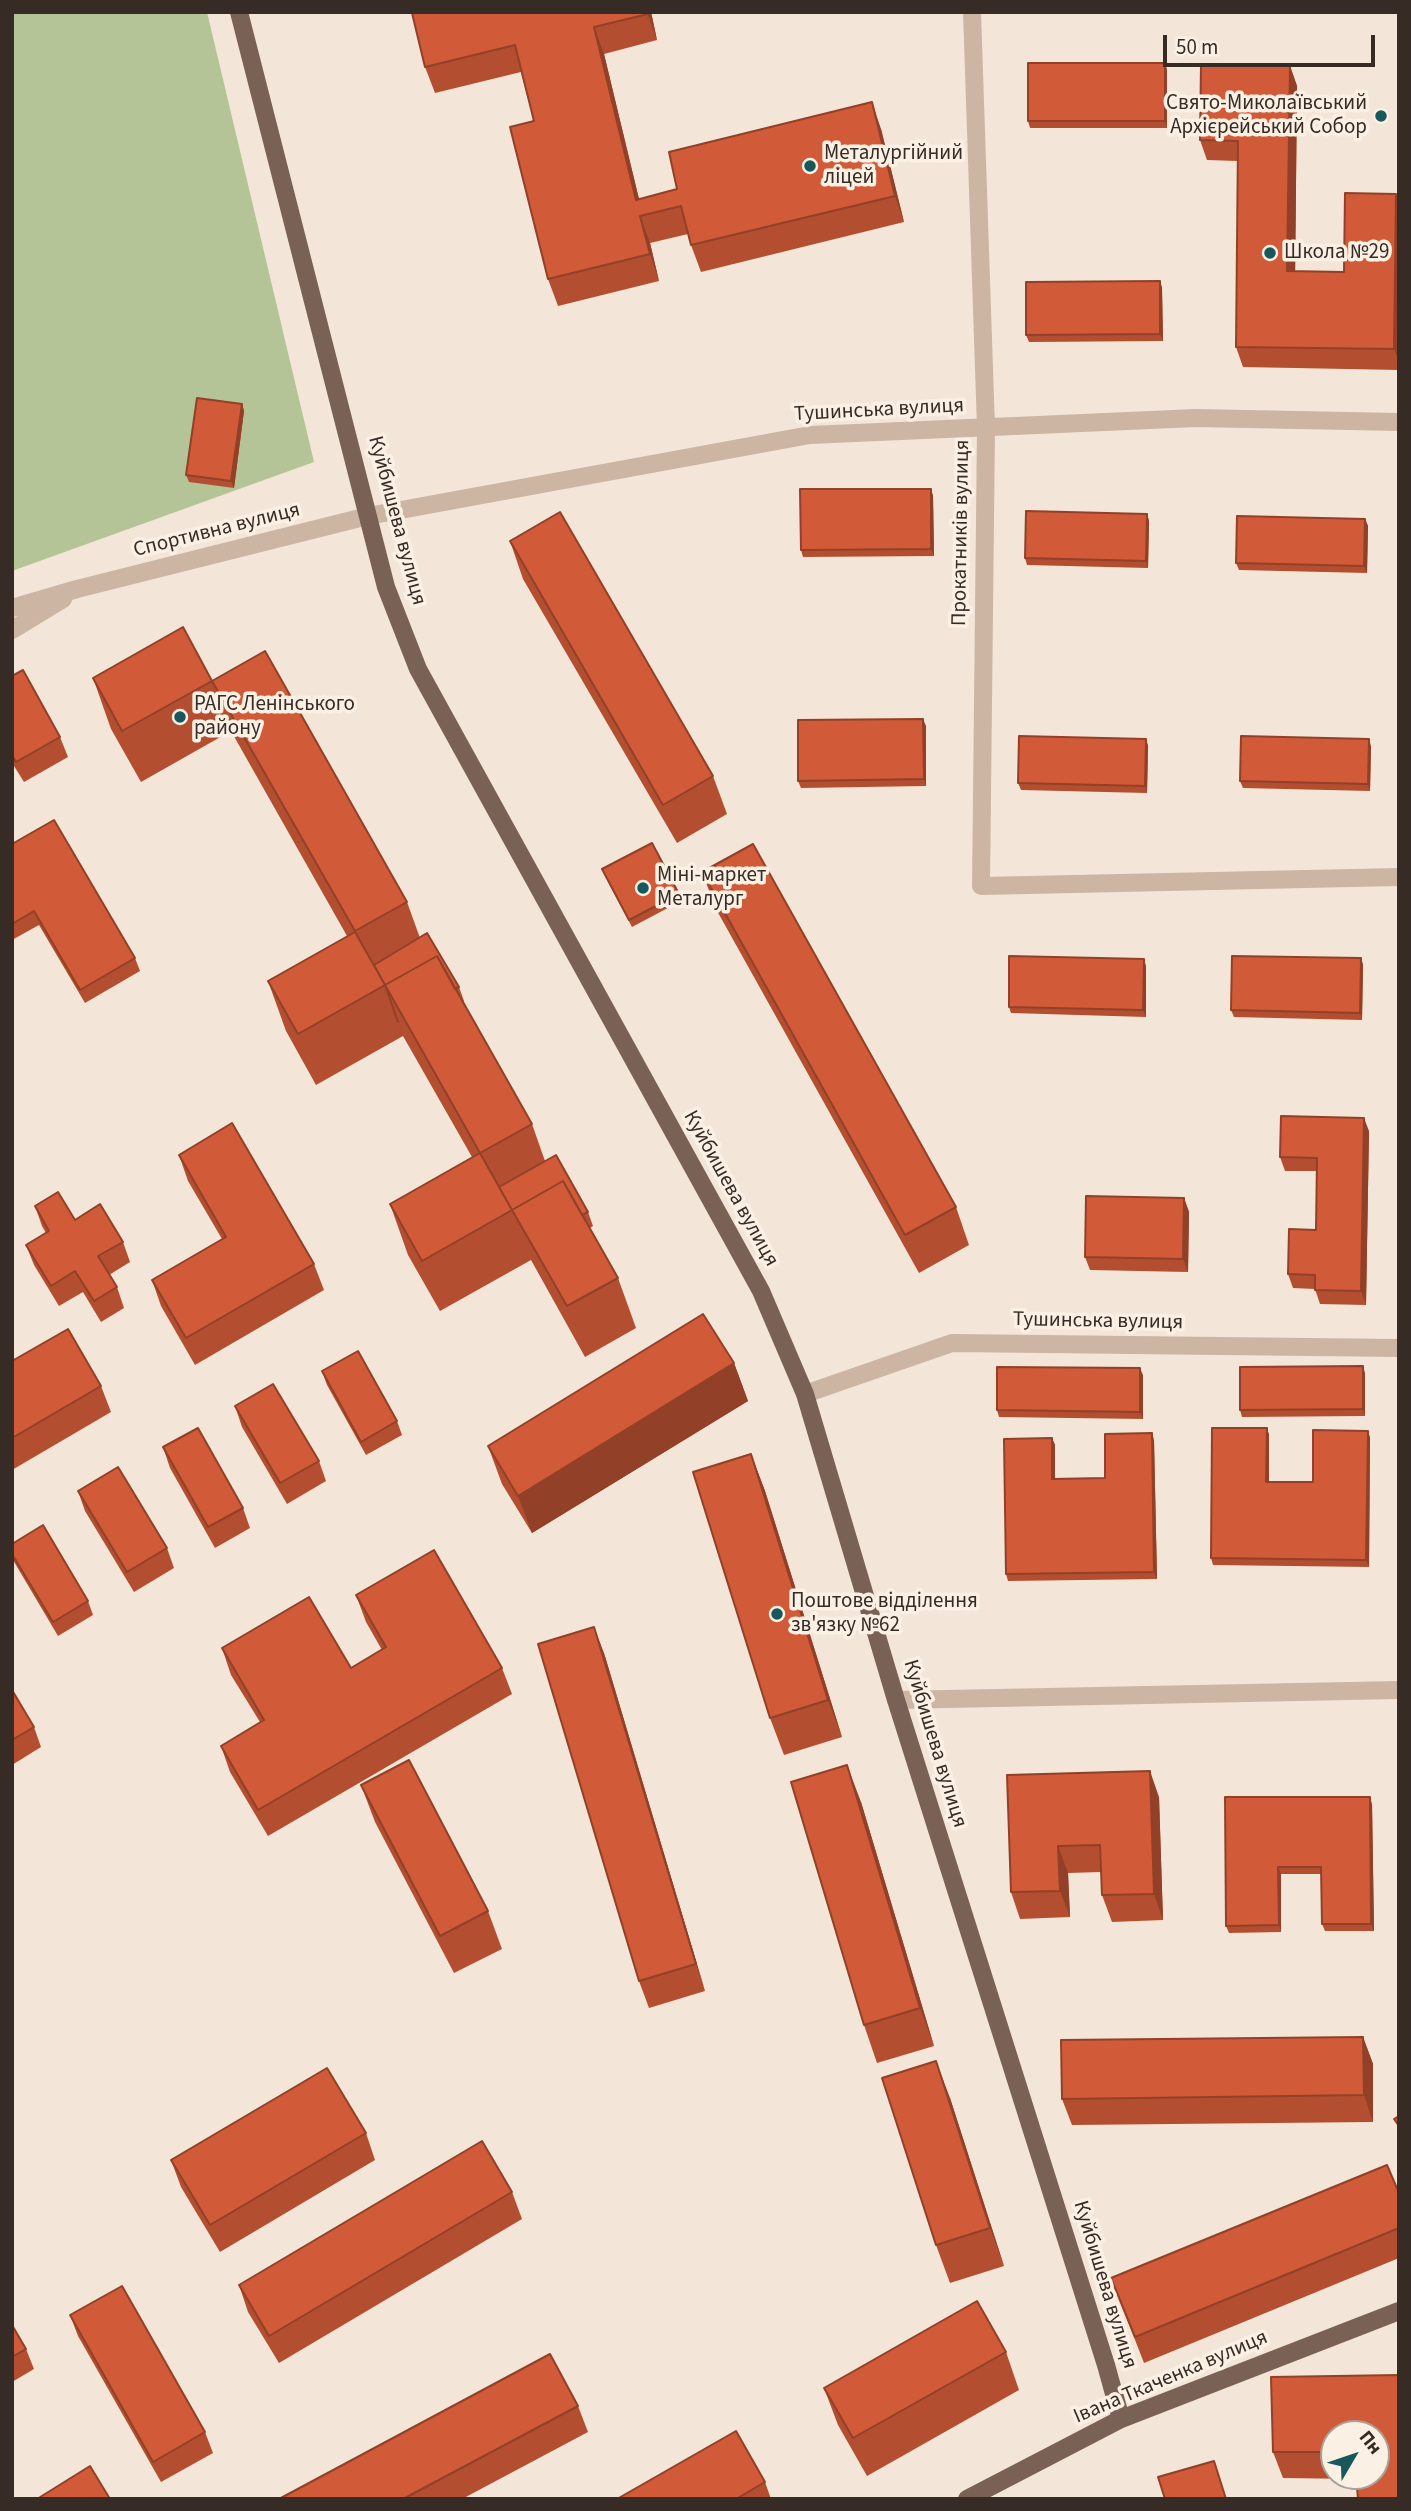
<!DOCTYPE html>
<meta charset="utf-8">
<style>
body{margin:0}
#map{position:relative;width:1411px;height:2511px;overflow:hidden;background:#f3e6d8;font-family:"Source Sans 3",sans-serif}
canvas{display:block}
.frame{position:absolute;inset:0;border:14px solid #362b25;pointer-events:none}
.north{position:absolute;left:1320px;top:2420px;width:70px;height:70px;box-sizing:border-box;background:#fbf0e4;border:2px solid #aca198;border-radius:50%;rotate:51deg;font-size:19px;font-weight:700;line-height:28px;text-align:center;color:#362b25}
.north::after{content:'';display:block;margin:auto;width:24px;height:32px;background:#17585c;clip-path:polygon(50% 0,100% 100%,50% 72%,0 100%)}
.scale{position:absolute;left:1163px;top:35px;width:212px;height:32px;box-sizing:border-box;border:4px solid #362b25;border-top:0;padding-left:9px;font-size:21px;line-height:24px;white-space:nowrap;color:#362b25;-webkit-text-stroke:5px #fbf0e4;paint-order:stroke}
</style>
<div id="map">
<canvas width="1411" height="2511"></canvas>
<div class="frame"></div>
<div class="north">Пн</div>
<div class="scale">50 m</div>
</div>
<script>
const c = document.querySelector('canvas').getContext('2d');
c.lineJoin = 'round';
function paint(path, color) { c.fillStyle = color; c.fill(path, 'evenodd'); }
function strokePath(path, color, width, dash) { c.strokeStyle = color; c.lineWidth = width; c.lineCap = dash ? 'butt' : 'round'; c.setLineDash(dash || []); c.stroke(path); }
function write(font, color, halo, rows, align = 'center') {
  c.font = font + ' "Source Sans 3",sans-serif'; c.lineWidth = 7; c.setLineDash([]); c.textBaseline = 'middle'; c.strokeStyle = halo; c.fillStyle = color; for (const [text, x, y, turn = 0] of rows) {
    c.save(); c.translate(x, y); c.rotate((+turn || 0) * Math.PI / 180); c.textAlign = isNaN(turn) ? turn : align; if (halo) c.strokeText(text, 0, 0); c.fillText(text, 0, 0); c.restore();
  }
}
paint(new Path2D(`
 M12,12h195l107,450 -302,109z`), '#b5c496');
strokePath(new Path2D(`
 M972,12l14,416 -5,458 418,-9
 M12,608l65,-19 291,-73 442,-81 386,-17 203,4
 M12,630l51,-31
 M805,1394l147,-51 447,5
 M896,1700l503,-10`), '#ccb5a3', 18);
strokePath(new Path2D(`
 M239,12l147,575 32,82 343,622 44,103 91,306 210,665 15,54
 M967,2499l154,-80 278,-108`), '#7a6155', 18);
paint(new Path2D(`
 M417,12h234l6,28 -53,14 35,145 38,-10 204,-60 23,93 -203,50 -10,-27 -3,-11 -38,9 9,38 -101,25 -10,-27 -14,-158 -13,-49 -86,21 -10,-26z
 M1165,63l2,7v58h-137l-2,-7z
 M1290,66l7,20 -2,185 49,1 52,-78 3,6v170l-156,-3 -7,-20 2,-186 -31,-1 -7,-20z
 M1160,281l2,7 1,53 -134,1 -3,-7z
 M242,404l2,7 -10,77 -45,-6 -3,-7z
 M931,489l2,7 1,60 -131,1 -2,-7z
 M1147,514l2,7 -1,47 -121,-3 -2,-7z
 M1365,519l3,7 -1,47 -128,-3 -3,-7z
 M510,541l203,235 14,38 -50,29 -154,-264z
 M12,676l48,61 8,20 -44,25 -10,-16 -2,2z
 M93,678l119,3 195,221 13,36 39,49 5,14 -1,1 69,122 13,37 43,51 5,14 -3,2 28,50 18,50 -51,29 -54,-97 -91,51 -32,-56 -18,-51 82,-47 -69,-121 -87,49 -30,-54 -18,-50 79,-45 -116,-205 -90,51 -30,-53z
 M926,726v60l-125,2 -3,-7z
 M1146,739l2,7 -1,47 -126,-3 -3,-7z
 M1371,746l-1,45 -127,-3 -3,-7z
 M12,844l123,114 5,13 -55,32 -46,-78 -27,15z
 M602,869l77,25 2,7 -49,26 -27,-51z
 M702,872l254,335 13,38 -50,28 -203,-364z
 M1361,958l2,7 -1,55 -128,-3 -3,-7z
 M1146,966v51l-135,-4 -2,-6z
 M1369,1131l-3,174 -46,-1 -5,-15 -22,-1 -5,-14 28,-44 1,-59h-32l-5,-14z
 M179,1155l135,109 10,26 -129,75 -34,-59 -9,-26 70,-41 -34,-58z
 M1184,1198l5,14 -1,60 -98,-2 -5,-13z
 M35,1206l40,14 48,22 7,20 -21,13 8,12 7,21 -23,14 -18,-30 -24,14 -25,-41 -8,-20 20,-12 -4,-7z
 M12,1361l89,25 10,26 -99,58z
 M734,1363l14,38 -216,132 -30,-49 -14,-38z
 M322,1371l75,50 5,14 -36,20 -39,-70z
 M1365,1373v43l-123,1 -2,-7z
 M1143,1375v44l-144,-2 -2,-7z
 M235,1406l84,55 7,20 -39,23 -45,-77z
 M1267,1428l2,7v47h44l55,-51 2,7 -1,129 -156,-2 -2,-7z
 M1052,1438l3,7v34l50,-1 49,-38 3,139 -149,2 -2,-7z
 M163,1447l80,61 7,20 -35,20 -45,-80z
 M751,1454l14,37 77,246 -58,18 -14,-37z
 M78,1491l89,57 7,20 -40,24 -49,-81z
 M12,1544l76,57 5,14 -35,21 -45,-76z
 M356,1595l146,73 10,26 -244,142 -38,-64 -9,-26 39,-24 -29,-47 -9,-27 129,20 31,-18 -16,-28z
 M604,1653l101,338 -56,17 -10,-27z
 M12,1690l22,37 7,20 -29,18z
 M1007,1775l152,22 4,123 -51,2 -10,-27 -1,-23 -33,1 2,44 -50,2 -9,-27z
 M361,1785l127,126 14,38 -48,24 -79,-151z
 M1225,1797l147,7 2,127h-49l-3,-7 -1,-50h-40v58l-52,1 -3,-7z
 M861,1802l73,244 -57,17 -13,-38z
 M1363,2037l10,27v58l-301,3 -10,-26z
 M950,2098l54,168 -54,17 -14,-38z
 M366,2133l9,27 -155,92 -39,-65 -10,-27z
 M512,2192l10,27 -243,144 -31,-51 -9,-27z
 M1399,2193v65l-255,105 -33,-85z
 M70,2315l135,117 8,21 -52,29 -83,-146z
 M12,2325l14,24 8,20 -22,13z
 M1006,2352l13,38 -152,86 -29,-51 -14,-37z
 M1399,2375v124h-41l-2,-20 -73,-1 -10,-26 -2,-75zM1334,2434h42v42h-42z
 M578,2406l10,26 -126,67h-183z
 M765,2482l6,17h-154z`), '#b44e30');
paint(new Path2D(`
 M647,12h4l6,28z
 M594,27l10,27 39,162 -7,-16z
 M1165,63l2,7v58l-2,-7z
 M1290,66l7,20 -2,205 -8,-20z
 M872,102l9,27 23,93 -9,-26z
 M1396,194l3,6v162l-5,-13z
 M640,216l10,27 9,38 -9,-27z
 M1160,281l2,7 1,53 -3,-7z
 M242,404l2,7 -10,77 -3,-7z
 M931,489l2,7 1,60 -3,-7z
 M1147,514l2,7 -1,47 -2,-7z
 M1365,519l3,7 -1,47 -3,-7z
 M923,719l3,7v60l-2,-7z
 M1146,739l2,7 -1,47 -2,-7z
 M1369,739l2,7 -1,45 -2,-7z
 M1361,958l2,7 -1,55 -2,-7z
 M1144,959l2,7v51l-3,-7z
 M1364,1118l5,13 -3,174 -5,-14z
 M1184,1198l5,14 -1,60 -5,-13z
 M734,1363l14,38 -216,132 -14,-37z
 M1363,1366l2,7v43l-2,-7z
 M1140,1368l3,7v44l-3,-7z
 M1267,1428l2,7v54l-3,-7z
 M1368,1431l2,7 -1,129 -3,-7z
 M1152,1433l2,7 3,139 -3,-7z
 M1052,1438l3,7v41l-3,-7z
 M751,1454l14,37 77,246 -14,-37z
 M594,1627l10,26 101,338 -9,-27z
 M847,1765l14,37 73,244 -14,-38z
 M1150,1771l9,26 4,123 -9,-26z
 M1370,1797l2,7 2,127 -3,-7z
 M1058,1846l10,27 2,44 -10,-26z
 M1278,1867l3,7v58l-2,-7z
 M1363,2037l10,27v58l-9,-27z
 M936,2061l14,37 54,168 -14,-38z`), '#924027');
const building = new Path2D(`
 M417,12h230l1,2 -54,13 42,173 41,-11 -8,-37 203,-50 23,94 -204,49 -10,-39 -41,10 10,38 -102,25 -38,-152 24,-6 -19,-76 -90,22 -13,-54z
 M1028,63h137v58h-137z
 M1201,64l89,2 -3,205 57,1 1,-79 51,1 -2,155 -158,-2 2,-206 -38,-1z
 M1160,281v53l-134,1v-53z
 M197,398l45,6 -11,77 -45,-6z
 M800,489h131v60l-130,1z
 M1026,511l121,3 -1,47 -121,-3z
 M560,512l153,264 -50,29 -153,-264z
 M1237,516l128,3 -1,47 -128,-3z
 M183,627l29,54 -90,50 -29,-53z
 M265,651l142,251 -52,29 -143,-250z
 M23,670l37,67 -44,25 -4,-7v-79z
 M923,719l1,60 -126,2v-61z
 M1019,736l127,3 -1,47 -127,-3z
 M1241,736l128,3 -1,45 -128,-3z
 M54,820l81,138 -55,32 -46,-79 -22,13v-80z
 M652,843l27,51 -50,26 -27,-51z
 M753,844l203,363 -51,28 -203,-363z
 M355,932l30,53 -87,49 -30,-53z
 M427,933l32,54 -4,2 -18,-33 -52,29 13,37 -13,-37 -11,-20z
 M437,956l95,168 -52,29 -95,-168z
 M1009,956l135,3 -1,51 -134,-3z
 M1232,956l129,2 -1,55 -129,-3z
 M1281,1116l83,2 -3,173 -46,-1v-15l-27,-1 1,-45 27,1 1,-72 -37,-1z
 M232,1123l82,141 -128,74 -34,-58 74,-43 -47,-82z
 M480,1153l32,57 -90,51 -32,-57z
 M556,1155l32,57 -6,3 -19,-34 -51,29 -13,-23z
 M563,1181l55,97 -51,28 -55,-96z
 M58,1192l17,28 25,-16 23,38 -25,14 19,31 -23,14 -19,-30 -24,15 -25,-41 23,-14 -14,-25z
 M1086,1196l98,2 -1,61 -98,-2z
 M703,1314l31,49 -216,133 -30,-50z
 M68,1329l33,57 -89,52v-77z
 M358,1351l39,70 -36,21 -39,-71z
 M1363,1366v43l-123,1v-43z
 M997,1367l143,1v44l-143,-2z
 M273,1384l46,77 -39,22 -45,-77z
 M198,1428l45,80 -35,19 -45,-80z
 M1212,1428h55l-1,54h47v-52l55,1 -2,129 -155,-2z
 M1152,1433l2,139 -148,2 -2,-135 48,-1v41l53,-1v-44z
 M751,1454l77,246 -58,18 -77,-246z
 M118,1467l49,81 -40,24 -49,-81z
 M43,1525l45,76 -35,21 -41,-68v-10z
 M434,1550l68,118 -244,142 -37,-64 43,-26 -42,-72 87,-51 42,71 35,-21 -30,-52z
 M594,1627l102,337 -57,17 -101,-337z
 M12,1690l22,37 -22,13z
 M409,1760l79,151 -48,25 -79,-151z
 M847,1765l73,243 -56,17 -73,-243z
 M1150,1771l4,123 -52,1 -2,-50 -42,1 2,45 -49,1 -4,-117z
 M1225,1797h145l1,127h-49l-1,-57h-43l1,58 -53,1z
 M1363,2037l1,58 -302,4 -1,-59z
 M936,2061l54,167 -54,17 -54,-167z
 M327,2068l39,65 -156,92 -39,-65z
 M1399,2116v10l-5,-7z
 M482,2141l30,51 -243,144 -30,-51z
 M1387,2165l12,28v35l-264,109 -24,-59z
 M122,2286l83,146 -52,30 -83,-147z
 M977,2301l29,51 -153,86 -29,-50z
 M12,2325l14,24 -14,8z
 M550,2354l28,52 -175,93h-124z
 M1399,2375v124h-41l-2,-23h20v-42h-42v18h-61l-2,-75z
 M736,2431l29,51 -29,17h-119z
 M1214,2461l12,38h-61l-7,-22z
 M90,2466l20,33h-73z`);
paint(building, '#d15b38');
strokePath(building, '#924027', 2);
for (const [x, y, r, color] of [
 [1381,116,7,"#17585c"],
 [810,166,7,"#17585c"],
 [1270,253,7,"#17585c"],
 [180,717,7,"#17585c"],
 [643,888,7,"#17585c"],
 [777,1614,7,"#17585c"]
]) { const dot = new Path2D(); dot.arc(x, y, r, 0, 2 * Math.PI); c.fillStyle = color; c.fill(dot); strokePath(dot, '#fbf0e4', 2.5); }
write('21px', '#362b25', '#fbf0e4', [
 ["Свято-Миколаївський",1367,104,"right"],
 ["Архієрейський Собор",1367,128,"right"],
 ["Металургійний",824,154],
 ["ліцей",824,178],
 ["Школа №29",1284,253],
 ["РАГС Ленінського",194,705],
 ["району",194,729],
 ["Міні-маркет",657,876],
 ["Металург",657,900],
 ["Поштове відділення",791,1602],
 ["зв'язку №62",791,1626]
], 'left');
write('21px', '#362b25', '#fbf0e4', [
 ["Тушинська вулиця",879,411,-3],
 ["Куйбишева вулиця",396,521,75],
 ["Спортивна вулиця",217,531,-14],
 ["Прокатників вулиця",962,533,-89],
 ["Куйбишева вулиця",730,1189,61],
 ["Тушинська вулиця",1098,1322,1],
 ["Куйбишева вулиця",934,1744,73],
 ["Куйбишева вулиця",1104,2285,73],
 ["Івана Ткаченка вулиця",1171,2378,-23]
]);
</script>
